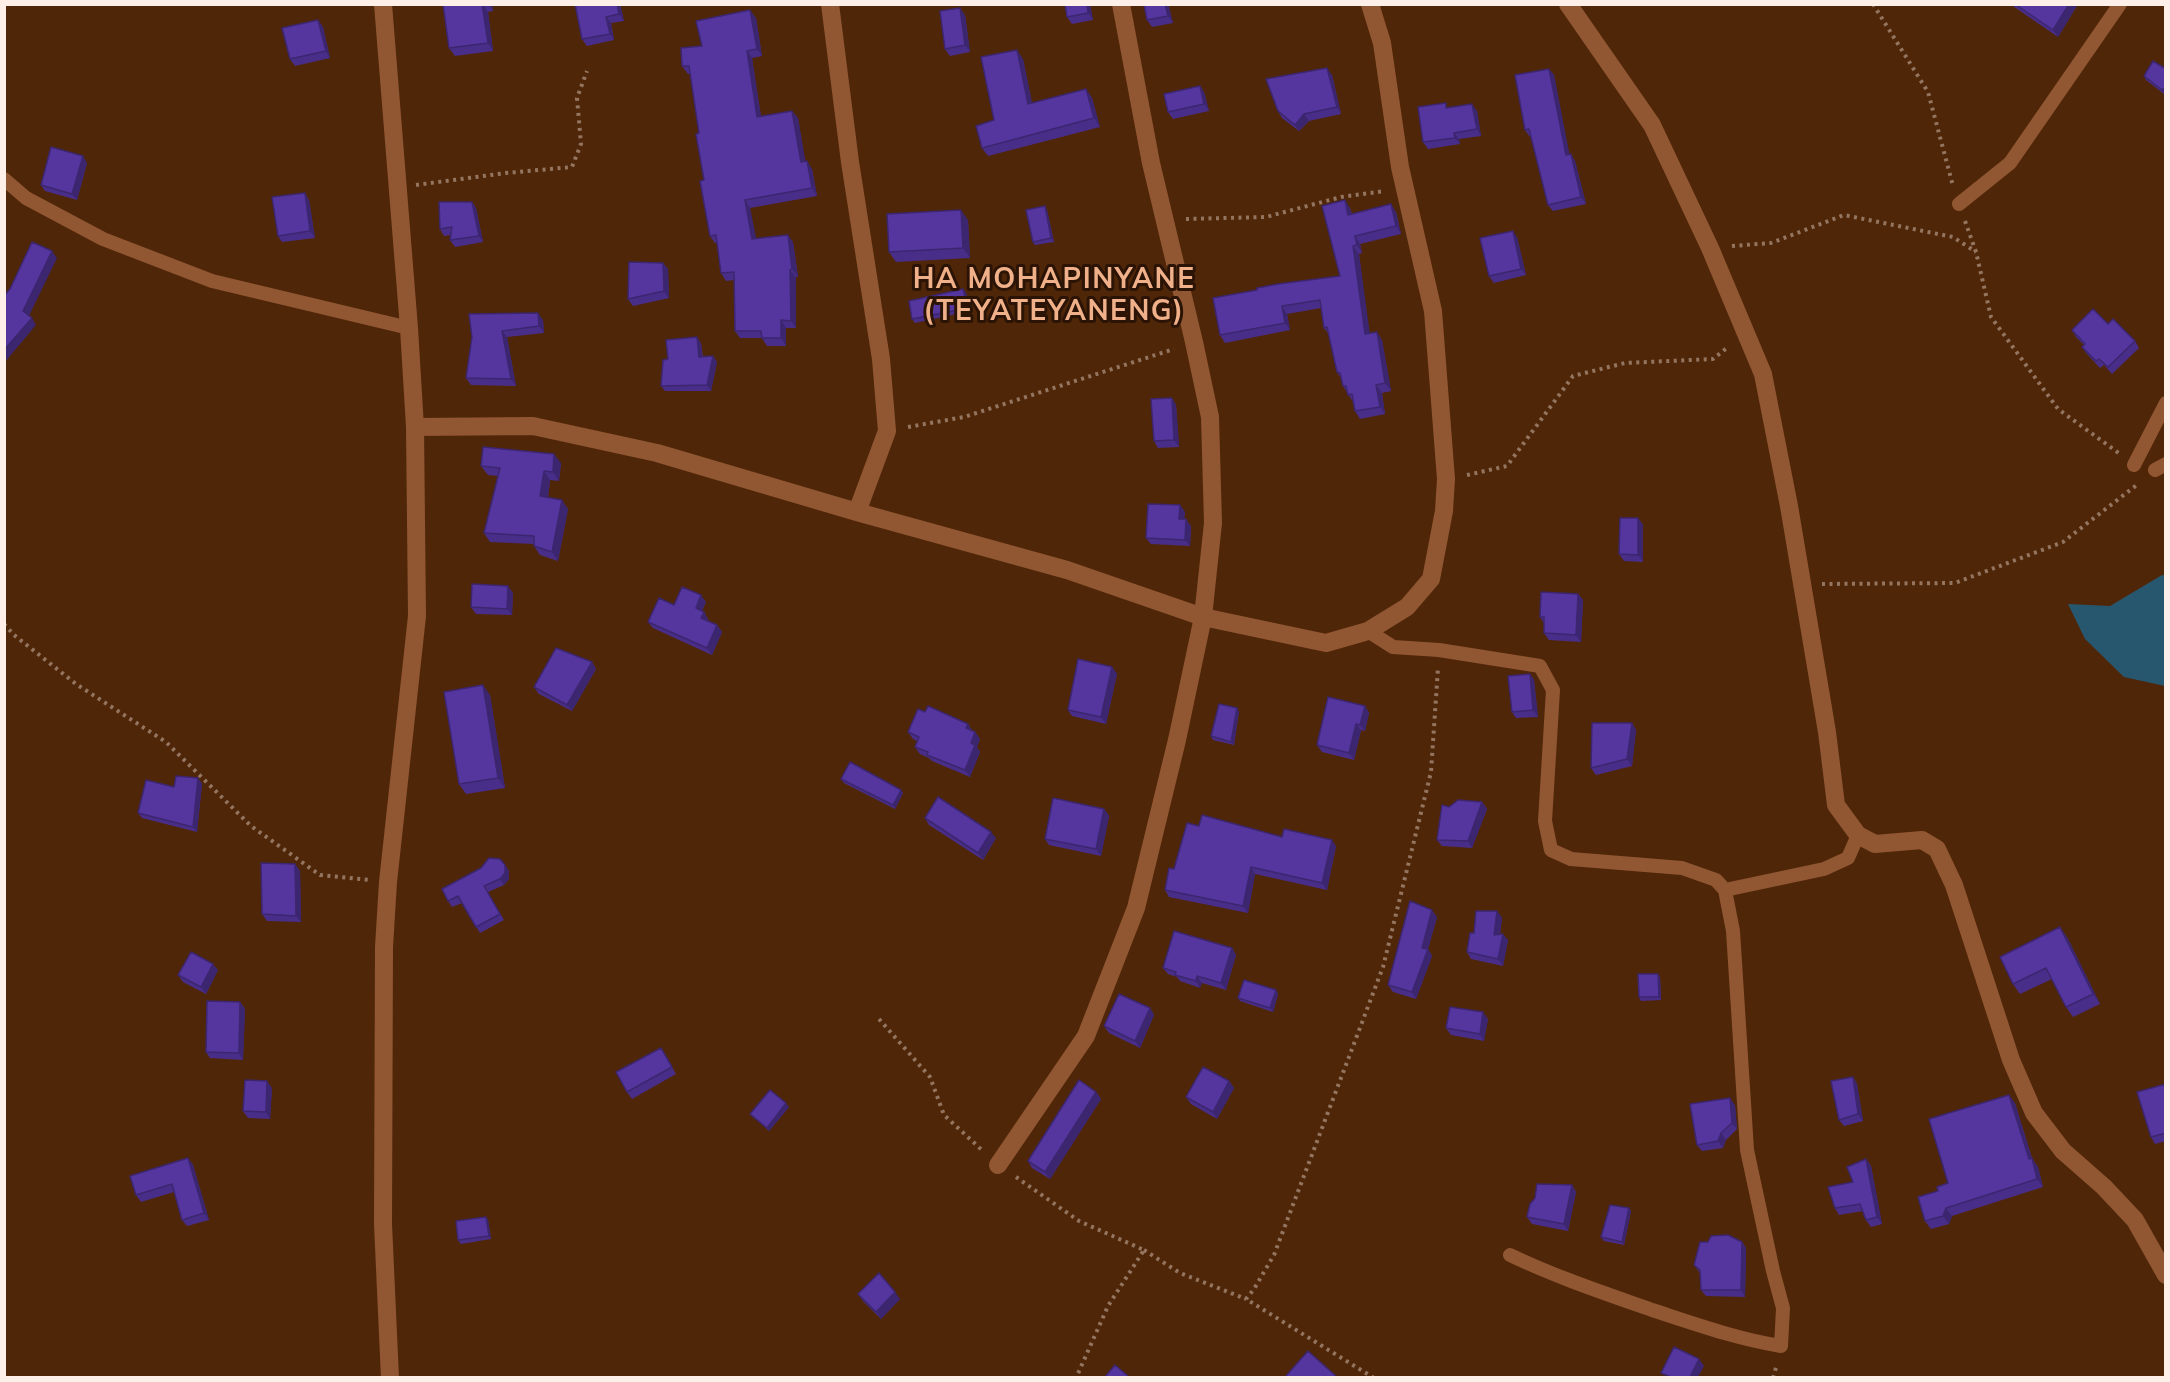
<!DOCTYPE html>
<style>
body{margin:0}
#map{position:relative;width:2170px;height:1382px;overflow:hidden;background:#502609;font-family:Mulish,sans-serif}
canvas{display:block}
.frame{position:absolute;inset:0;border:6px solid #fef0e8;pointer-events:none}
</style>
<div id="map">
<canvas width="2170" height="1382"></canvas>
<div class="frame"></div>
</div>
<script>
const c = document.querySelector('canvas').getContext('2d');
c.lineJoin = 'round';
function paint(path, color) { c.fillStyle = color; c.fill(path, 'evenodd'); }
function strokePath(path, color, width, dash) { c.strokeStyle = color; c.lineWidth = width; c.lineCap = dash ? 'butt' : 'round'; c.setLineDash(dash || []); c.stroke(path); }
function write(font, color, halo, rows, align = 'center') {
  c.font = font + ' Mulish,sans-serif'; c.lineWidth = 6; c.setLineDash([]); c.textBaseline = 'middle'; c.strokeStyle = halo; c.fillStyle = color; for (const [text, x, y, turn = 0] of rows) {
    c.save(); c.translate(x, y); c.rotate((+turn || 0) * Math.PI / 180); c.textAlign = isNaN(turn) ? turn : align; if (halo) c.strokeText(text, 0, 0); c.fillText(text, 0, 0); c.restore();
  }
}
paint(new Path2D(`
 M2162,575l4,1 -1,110 -41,-9 -39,-38 -17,-35 42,2z`), '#27576e');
strokePath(new Path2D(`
 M1873,4l55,88 25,94
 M416,185l90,-12 66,-6 9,-23 -4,-46 10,-27
 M1186,219l80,-2 75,-20 44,-6
 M1965,221l11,31 15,65 67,92 62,45
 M1732,246l39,-3 73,-28 109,22 23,15
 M908,427l56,-10 210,-68
 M1467,475l40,-9 66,-90 52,-13 88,-4 15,-12
 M1822,584l133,-1 108,-41 75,-58
 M4,624l10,11 62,49 90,58 85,84 69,49 49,5
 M879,1019l51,58 14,38 40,37
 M1016,1177l63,44 65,29 -36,56 -32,72
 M1144,1250l36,23 66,26
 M1374,1378l-128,-79 8,-10 20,-34 109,-288 48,-195 7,-104
 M1773,1378l4,-14`), '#947560', 4, [3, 4.5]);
strokePath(new Path2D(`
 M4,179l22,19 77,41 109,42 197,47
 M1959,204l51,-41 110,-159
 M2134,465l32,-62
 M2155,470l11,-6
 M1368,631l25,16 46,3 101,16 13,24 -8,131 6,29 20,9 111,9 34,12 9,10 8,41 14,219 26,121 10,37 -2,38c-44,-7 -86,-22 -129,-36 -48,-17 -96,-33 -142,-55
 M1725,890l99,-21 24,-11 10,-23`), '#915732', 14);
strokePath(new Path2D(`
 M830,4l20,158 31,197 6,72 -30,81
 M1568,4l84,121 58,123 53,126 26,132 38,226 9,73 22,30 17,9 47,-4 15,9 17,36 57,175 23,53 29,38 41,36 31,33 31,55
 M415,427l118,-1 124,27 200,59 210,58 136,47 123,26 42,-12 39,-24 24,-28 13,-68 2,-32 -13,-168 -33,-144 -18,-124 -12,-39
 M998,1165l88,-129 50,-128 41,-168 26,-123 10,-94 -3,-106 -16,-75 -43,-179 -30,-159`), '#915732', 18);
strokePath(new Path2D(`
 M383,4l26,324 6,99 2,189 -29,266 -4,65 -1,277 7,154`), '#915732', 18);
paint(new Path2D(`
 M443,4h49l1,7 -5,1 5,39 -38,5 -6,-8z
 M620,4l4,17 -13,2 3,17 -27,6 -5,-7z
 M1090,4l3,16 -21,4 -5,-7z
 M1168,4l5,19 -21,4 -5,-7z
 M2010,4h68l-20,33z
 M965,15l5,37 -20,4 -5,-7z
 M756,18l6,38 -10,2 9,58 31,-5 6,7 7,44 7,7 5,27 -67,12 6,31 37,3 5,35h-2v51h-10v18h-19l-5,-8h-22l-5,-7 -1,-51 -8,1 -5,-8 -4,-30h-2l-5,-7 -11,-103 -9,-59h-2l-6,-8 20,-20z
 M318,20l5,7 7,31 -35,8 -5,-7z
 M1023,59l9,44 54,-14 6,9 8,29 -112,29 -6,-8z
 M1549,69l5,6 15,79 6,7 11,43 -33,7 -5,-6 -17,-69 -1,1 -5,-7z
 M2166,69v23l-2,2 -18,-14 -2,-4z
 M1332,75l9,39 -32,7 -10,10 -17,-13 -4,-7z
 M1200,86l4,6 5,19 -36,8 -5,-7z
 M1449,108l28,3 4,25 -22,3 1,5 -32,5 -5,-7z
 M87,163l-10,37 -32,-9 -4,-6z
 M309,200l6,38 -33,4 -4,-6z
 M472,202l4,6 7,34 -28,5 -5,-7 1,-5 -7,1 -4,-7z
 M1350,208l2,6 44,-2 5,22 -41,10 2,9 -3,1 10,80 13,6 9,51 -9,2 3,21 -25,5 -5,-8 -2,-9 -10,-16 -2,-8 -4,-6 -9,-39 -4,-5 -3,-20 -34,6 3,16 -65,13 -5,-8 120,-59z
 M1047,210l7,32 -19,3 -2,-3z
 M968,220l2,38 -74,4 -7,-10z
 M1517,237l9,38 -32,8 -5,-7z
 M663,263l5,6 1,29 -36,8 -5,-7z
 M963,289l3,4 4,18 -55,12 -3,-4z
 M543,320l1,13 -37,4 9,49 -45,-1 -5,-7 6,-41z
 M2108,324l27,17 4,7 -27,26 -8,-9 -4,3 -13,-14 -5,-7 2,-2 -8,-8 -4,-7z
 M701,343l2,14 10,-1 4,6 -6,29h-46l-4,-5 7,-27z
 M1172,398l4,7 3,42 -21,1 -4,-7z
 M561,463l-2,18 -9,-1 -2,17 20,12 -10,52 -18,-6 -6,-9v-2l-44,-2 -6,-9 14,-57 -10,-1 -7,-9z
 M1180,505l5,7 -1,7 7,7 -1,20 -39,-2 -5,-6z
 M1638,518l5,7v37l-19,-1 -5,-7z
 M513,593l-1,22 -36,-1 -5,-7z
 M1578,594l5,6 -2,42 -32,-2 -5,-7v-10l-4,-6z
 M706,602l-4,9 2,1 4,7v2l9,4 5,7 -10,23 -59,-27 -5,-6 26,-17z
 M592,662l4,7 -24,42 -33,-17 -5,-7z
 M1112,667l5,7 -11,50 -34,-8 -4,-6z
 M1530,674l4,6 4,37 -22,1 -4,-6z
 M490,695l15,93 -39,6 -7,-10z
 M1365,706l4,7 -4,18 -4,-1 -7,30 -32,-8 -5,-7z
 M1239,711l-5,34 -21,-5 -2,-4z
 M925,712l43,12 4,7 3,1 5,7 -3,8 3,5 -10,25 -38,-16 -3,-3 -9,-4 -5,-7 2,-6 -4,-2 -5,-7z
 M1632,723l4,7 -4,36 -36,9 -5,-7z
 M198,778l4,6 -5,48 -55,-14 -4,-5 36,-26z
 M841,779l62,14 -8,16 -51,-26z
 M1482,802l5,7 -15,39 -30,-2 -5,-6 12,-33z
 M1104,809l5,7 -8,40 -52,-11 -4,-6z
 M925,818l71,20 -13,22 -54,-35z
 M1199,826l83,11 54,9 -9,44 -72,-16 -7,39 -79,-16 -4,-7 9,-21z
 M295,864l5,7 1,51 -34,-1 -5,-7z
 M505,865l4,6v8l-5,6 -16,7 16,28 -24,13 -18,-30 -10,4 -4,-6z
 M1497,911l5,7 -2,16 8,6 -5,26 -32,-7 -4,-7 7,-19z
 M1437,917l-9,32 4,7 -16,43 -23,-7 -5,-7z
 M2067,937l33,67 -27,13 -7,-10 -14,-28 -32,15 -7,-10z
 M1232,948l4,7 -10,35 -24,-7 -2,5 -20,-7 -3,-4 -9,-3 -5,-6z
 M218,970l-12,24 -23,-12 -5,-7z
 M1658,974l2,3 1,23 -20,1 -2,-4z
 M1276,990l2,4 -5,18 -33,-11 -2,-3z
 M240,1002l5,7 -2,51 -33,-2 -4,-6z
 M1150,1008l4,7 -14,33 -31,-15 -5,-7z
 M1488,1019l-4,22 -33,-6 -5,-7z
 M661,1048l15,26 -44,25 -5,-7z
 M1853,1077l4,7 6,37 -19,5 -5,-6z
 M1229,1081l5,7 -17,31 -26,-15 -5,-7z
 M2166,1084v57l-11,3 -4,-7z
 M272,1088l-2,31 -22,-1 -5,-7z
 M1096,1092l5,7 -51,80 -18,-11 -4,-7z
 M2015,1103l17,55 6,9 5,20 -91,29 -3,8 -18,5 -6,-8 23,-38z
 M1735,1105l2,24 -11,11 -3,8 -21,3 -5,-6z
 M789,1107l-20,24 -16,-14 -3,-3z
 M188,1158l5,7 16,55 -22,6 -5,-6 -8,-28 -33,10 -5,-7z
 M1866,1159l5,7 11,58 -11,3 -5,-7 -3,-9 -24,4 -4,-7 18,-26z
 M1572,1185l4,7 -8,39 -36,-7 -5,-7z
 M1629,1208l2,3 -7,34 -20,-4 -3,-4z
 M486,1217l2,3 3,19 -30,5 -3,-4z
 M1708,1242h34l4,6 -1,49 -39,-1 -5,-6 -1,-17 -6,-8z
 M858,1294l42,5 -19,20 -18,-18z`), '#492e89');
paint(new Path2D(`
 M482,4l6,8 5,39 -5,-8z
 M488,4h4l1,7z
 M617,4h3l4,17 -5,-7z
 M1087,4h3l3,16 -5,-7z
 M1165,4h3l5,19 -5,-7z
 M2069,4h9l-20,33 -5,-7z
 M960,8l5,7 5,37 -5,-7z
 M750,10l6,8 6,38 -5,-7z
 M606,17l5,6 3,17 -4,-6z
 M318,20l5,7 7,31 -4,-7z
 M1017,50l6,9 11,54 -6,-9z
 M747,51l5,7 10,66 -5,-7z
 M1327,68l5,7 9,39 -4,-7z
 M1549,69l5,6 17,87 -5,-7z
 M1200,86l4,6 5,19 -5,-7z
 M2166,86v6l-2,2 -2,-4z
 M1086,89l6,9 8,29 -6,-9z
 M1472,104l5,7 4,25 -4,-7z
 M792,111l6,7 9,52 -6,-8z
 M1304,114l5,7 -10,10 -4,-6z
 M1454,133l5,6 1,5 -5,-6z
 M1571,154l4,7 11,43 -5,-7z
 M83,156l4,7 -10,37 -5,-6z
 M807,161l5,8 5,27 -5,-8z
 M305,193l4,7 6,38 -5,-7z
 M745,200l5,8 8,39 -6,-8z
 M1345,200l5,8 4,15 -6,-8z
 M472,202l4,6 7,34 -4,-6z
 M1391,204l5,8 5,22 -5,-8z
 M1045,206l2,4 7,32 -3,-4z
 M961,210l7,10 2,38 -7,-10z
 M1513,231l4,6 9,38 -5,-6z
 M788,235l5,7 5,35 -6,-8z
 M1355,236l5,8 2,9 -5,-8z
 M1353,246l6,8 12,88 -6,-8z
 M52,251l5,7 -29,60 -5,-7z
 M663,263l5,6 1,29 -5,-7z
 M790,270l6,7v51l-5,-7z
 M963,289l3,4 4,18 -2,-3z
 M1282,306l5,8 3,16 -5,-7z
 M538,313l5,7 1,13 -5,-7z
 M32,318l4,7 -31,37 -1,-12z
 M781,320l5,8v18l-5,-8z
 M502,331l5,6 9,49 -5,-7z
 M1377,332l5,8 9,51 -6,-8z
 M697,337l4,6 2,20 -4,-6z
 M713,356l4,6 -6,29 -4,-6z
 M1376,385l6,8 3,21 -5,-7z
 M1172,398l4,7 3,42 -5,-7z
 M554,454l7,9 -2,18 -6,-9z
 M544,471l6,9 -3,25 -7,-9z
 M562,500l6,9 -10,52 -6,-9z
 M1180,505l5,7 -1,13 -5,-6z
 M1638,518l5,7v37l-5,-7z
 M1186,519l5,7 -1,20 -5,-6z
 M508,586l5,7 -1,22 -5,-6z
 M1578,594l5,6 -2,42 -5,-7z
 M701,595l5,7 -6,13 -4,-7z
 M704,612l4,7 -2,5 -5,-6z
 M717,625l5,7 -10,23 -5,-7z
 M592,662l4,7 -24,42 -5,-6z
 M1112,667l5,7 -11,50 -5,-7z
 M1530,674l4,6 4,37 -5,-7z
 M483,685l7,10 15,93 -7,-10z
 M1365,706l4,7 -4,18 -5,-6z
 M1237,708l2,3 -5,34 -3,-3z
 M1632,723l4,7 -4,36 -5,-7z
 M968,724l4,6 -1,5 -5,-7z
 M1356,724l5,6 -7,30 -5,-7z
 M975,732l5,7 -3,8 3,5 -10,25 -5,-7 6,-27z
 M198,778l4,6 -5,48 -4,-5z
 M901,790l2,3 -8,16 -2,-4z
 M1482,802l5,7 -15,39 -4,-7z
 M1104,809l5,7 -8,40 -5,-7z
 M991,832l5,6 -13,22 -5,-7z
 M1332,840l4,6 -9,44 -5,-7z
 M295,864l5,7 1,51 -5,-6z
 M505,865l4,6v8l-5,6 -4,-6z
 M1251,867l4,7 -7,39 -5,-7z
 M1432,910l5,7 -9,32 4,7 -16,43 -4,-7 10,-44z
 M1497,911l5,7 -3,24 -5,-7z
 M2060,927l7,10 33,67 -7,-10z
 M1503,934l5,6 -5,26 -5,-7z
 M1232,948l4,7 -10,35 -5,-7z
 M213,964l5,6 -12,24 -5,-7z
 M1658,974l2,3 1,23 -2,-3z
 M1197,976l5,7 -2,5 -4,-7z
 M1276,990l2,4 -5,18 -3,-4z
 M240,1002l5,7 -2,51 -4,-7z
 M1150,1008l4,7 -14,33 -5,-7z
 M1483,1012l5,7 -4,22 -4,-7z
 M1853,1077l4,7 6,37 -5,-7z
 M267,1081l5,7 -2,31 -4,-7z
 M1229,1081l5,7 -17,31 -4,-7z
 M1096,1092l5,7 -51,80 -5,-7z
 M2009,1095l6,8 17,56 6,8 5,20 -6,-8 -8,-20z
 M1730,1098l5,7 2,24 -5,-6z
 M786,1103l3,4 -20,24 -2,-3z
 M1721,1133l5,7 -3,8 -5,-7z
 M188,1158l5,7 16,55 -5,-7z
 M1866,1159l5,7 11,58 -5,-7z
 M1572,1185l4,7 -8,39 -4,-7z
 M1629,1208l2,3 -7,34 -2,-3z
 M1946,1208l6,8 -3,8 -6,-8z
 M486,1217l2,3 3,19 -2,-3z
 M1742,1242l4,6 -1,49 -4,-7z
 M895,1292l5,7 -19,20 -5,-7z
 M1699,1359l5,7 -6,11h-8z`), '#3c266f');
const building = new Path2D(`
 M443,4h39l6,39 -39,5z
 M575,4h42l2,10 -13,3 4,17 -28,5z
 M1065,4h22l1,9 -21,4z
 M1144,4h21l3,12 -21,4z
 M2015,4h54l-16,26z
 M960,8l5,37 -20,4 -5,-38z
 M750,10l7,39 -10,2 10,66 35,-6 9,51 6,-1 5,27 -67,12 7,39 36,-4 4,34 -2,1 1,51 -10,-1v18h-19l-1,-7h-26l-1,-59 -13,1 -5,-38 -6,1 -10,-55 4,-1 -8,-46 3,-1 -10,-67h-7l-1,-18 21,-2 -6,-25z
 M318,20l8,31 -36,8 -8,-31z
 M1017,50l11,54 58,-15 8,29 -112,30 -6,-22 18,-6 -13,-63z
 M2153,61l13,8v17l-4,4 -18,-14z
 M1327,68l10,39 -33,7 -9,11 -17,-14 -12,-32z
 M1549,69l17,86 5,-1 10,43 -33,8 -19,-76 -4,1 -10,-55z
 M1200,86l4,18 -36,8 -4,-18z
 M1446,103v5l26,-4 5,25 -23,4 1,5 -32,4 -5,-35z
 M51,147l32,9 -11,38 -31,-9z
 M305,193l5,38 -32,5 -6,-39z
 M1345,200l3,15 43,-11 5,22 -41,10 2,9 -4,1 12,88 12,-2 8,51 -9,2 4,22 -25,4 -3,-17 -4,1 -2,-9h-3l-3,-13 -3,-1 -10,-45 -3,1 -4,-28 -38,6 3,17 -65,12 -7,-37 44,-8v-2l21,-4 62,-8 -18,-70z
 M439,202h33l7,34 -29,4 2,-13 -12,2z
 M1045,206l6,32 -18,4 -7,-32z
 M961,210l2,38 -74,4 -2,-38z
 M1513,231l8,38 -32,7 -9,-38z
 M32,242l20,9 -29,60 9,7 -28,32v-54l6,-7z
 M629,262l34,1 1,28 -36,8z
 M963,289l5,19 -56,11 -3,-18z
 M2093,309l15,15 5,-5 22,22 -27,26 -9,-8 -3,2 -14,-14 3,-3 -13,-14z
 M538,313l1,13 -37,5 9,48 -45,-1 6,-41 -3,-23z
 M697,337l2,20 14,-1 -6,29 -46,1 2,-26 5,-1 -2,-19z
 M1172,398l2,42 -20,1 -3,-42z
 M483,447l71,7 -1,18 -9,-1 -4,25 22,4 -10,52 -18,-6v-10l-50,-3 16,-65 -19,-2z
 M1148,504l32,1 -1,14h7l-1,21 -39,-2z
 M1620,518h18v37l-19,-1z
 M472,584l36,2 -1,23 -36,-2z
 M682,587l19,8 -5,13 8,4 -3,6 16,7 -10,23 -59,-26 11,-24 15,7z
 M1541,592l37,2 -2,41 -32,-2v-16h-4z
 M556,648l36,14 -25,43 -33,-18z
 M1078,659l34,8 -11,50 -33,-7z
 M1530,674l3,36 -21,2 -4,-36z
 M483,685l15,93 -39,6 -15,-92z
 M1328,697l37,9 -5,19 -4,-1 -7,29 -32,-8z
 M1219,704l18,4 -6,34 -20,-6z
 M928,706l40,18 -2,4 9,4 -4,11 4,2 -10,25 -38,-15 1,-3 -13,-5 4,-10 -11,-5 10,-23 7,3z
 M1592,723h40l-5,36 -36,9z
 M850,762l51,28 -8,15 -52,-26z
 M176,776l22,2 -5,49 -55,-14 8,-33 28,7z
 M938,797l53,35 -13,21 -53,-35z
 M1053,798l51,11 -8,40 -51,-10z
 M1458,800l24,2 -14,39 -31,-1 5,-35 7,2z
 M1202,815l80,22 2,-8 48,11 -10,43 -71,-16 -8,39 -78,-16 4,-22 5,1 13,-46 12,3z
 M489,858l11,1 5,6v8l-5,6 -16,7 16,28 -24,13 -18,-31 -10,5 -6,-12 39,-21z
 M261,863l34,1 1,52 -34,-2z
 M1410,901l22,9 -10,38 6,1 -16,43 -24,-7z
 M1476,911h21l-3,24 9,-1 -5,25 -31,-7 3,-19h4z
 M2060,927l33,67 -27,13 -20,-39 -33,16 -13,-27z
 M1174,931l58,17 -11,35 -24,-7 -1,5 -21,-6 1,-3 -13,-4z
 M191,952l22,12 -12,23 -23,-12z
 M1638,974h20l1,23h-20z
 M1244,980l32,10 -6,18 -32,-10z
 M1119,994l31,14 -15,33 -31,-15z
 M207,1001l33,1 -1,51 -33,-1z
 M1450,1007l33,5 -3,22 -34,-6z
 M661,1048l11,19 -45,25 -11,-20z
 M1203,1067l26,14 -16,31 -27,-15z
 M1853,1077l5,37 -19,6 -8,-39z
 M245,1080l22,1 -1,31 -23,-1z
 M1079,1080l17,12 -51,80 -17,-11z
 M2166,1084v49l-15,4 -14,-45z
 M770,1090l16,13 -19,25 -17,-14z
 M2009,1095l20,64 3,-1 5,21 -91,29 -3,8 -18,5 -7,-24 20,-6 -1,-4 11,-4 -19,-64z
 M1730,1098l2,25 -11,10 -3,8 -21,4 -7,-41z
 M188,1158l16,55 -22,7 -10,-36 -36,11 -6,-19z
 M1866,1159l11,58 -11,3 -6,-16 -25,4 -7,-21 25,-5 -6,-15z
 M1537,1184l35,1 -8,39 -37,-7 3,-13 5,-6z
 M1610,1205l19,3 -7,34 -21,-5z
 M486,1217l3,19 -31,4 -2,-19z
 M1728,1235l14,7 -1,48h-40l-1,-20 -6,-5 6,-23h8l3,-6z
 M879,1273l16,19 -19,20 -18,-18z
 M1674,1347l25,12 -9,18h-19l-10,-4z
 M1308,1351l29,26h-52z
 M1115,1365l14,12h-24z`);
paint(building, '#55369f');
strokePath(building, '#3c266f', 1.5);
c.letterSpacing = '1.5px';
write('bold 28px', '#f0b089', '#2b1405', [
 ["HA MOHAPINYANE",1054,280],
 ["(TEYATEYANENG)",1054,312]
]);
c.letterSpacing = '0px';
</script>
